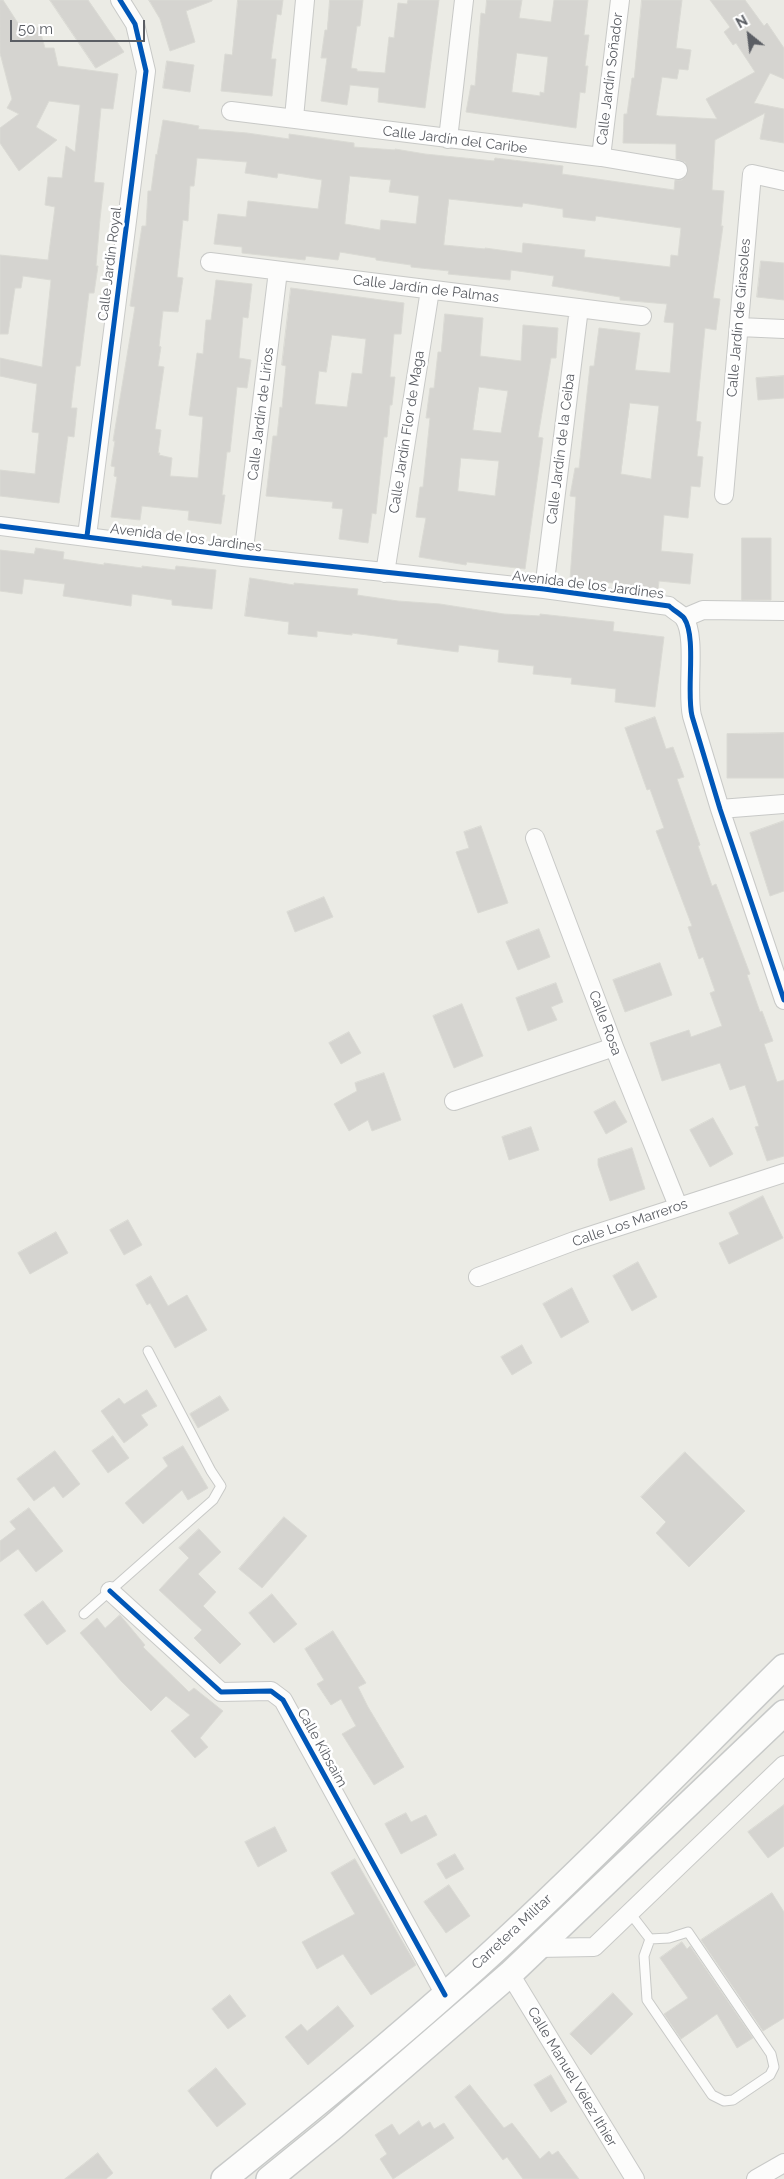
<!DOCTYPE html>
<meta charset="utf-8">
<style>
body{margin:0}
#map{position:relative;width:784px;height:2179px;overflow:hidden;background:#ebebe5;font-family:Raleway,sans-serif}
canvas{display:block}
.north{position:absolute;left:724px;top:10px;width:50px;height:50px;-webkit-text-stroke:4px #fff;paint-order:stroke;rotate:331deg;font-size:14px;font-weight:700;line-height:20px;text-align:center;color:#5b5e64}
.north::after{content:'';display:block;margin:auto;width:18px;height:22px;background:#5b5e64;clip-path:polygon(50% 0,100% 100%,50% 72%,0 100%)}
.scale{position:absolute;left:10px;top:20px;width:135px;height:22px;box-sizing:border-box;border:2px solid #5b5e64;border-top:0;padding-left:6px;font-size:15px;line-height:18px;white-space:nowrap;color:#5b5e64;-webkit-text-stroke:4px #fff;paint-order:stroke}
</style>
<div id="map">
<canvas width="784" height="2179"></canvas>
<div class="north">N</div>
<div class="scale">50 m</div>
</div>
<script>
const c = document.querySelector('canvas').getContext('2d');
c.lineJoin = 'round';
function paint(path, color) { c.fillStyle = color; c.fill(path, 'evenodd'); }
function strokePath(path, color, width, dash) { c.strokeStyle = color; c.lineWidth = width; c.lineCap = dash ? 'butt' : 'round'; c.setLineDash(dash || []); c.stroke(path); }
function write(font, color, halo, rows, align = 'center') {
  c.font = font + ' Raleway,sans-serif'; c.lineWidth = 5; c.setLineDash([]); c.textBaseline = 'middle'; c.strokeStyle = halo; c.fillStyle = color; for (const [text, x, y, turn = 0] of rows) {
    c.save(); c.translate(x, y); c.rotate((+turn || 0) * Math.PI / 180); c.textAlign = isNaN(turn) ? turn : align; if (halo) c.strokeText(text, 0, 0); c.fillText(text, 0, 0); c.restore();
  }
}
const building = new Path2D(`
 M0,0h3l20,31 16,-4 6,21h9l4,18 60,8 -5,35 -12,-1 -7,74 10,1 -4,36 -4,47h2l-4,27h-5l-9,73h-4l-5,42h6l-3,29 -6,-1 -9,67 -59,-7v-26l35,4 4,-41 -7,-1 5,-48 -37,-8v-18l42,9 9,-87 -28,-4 -2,12h-6l-7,46h-8v-79l48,5 7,-53 -10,-2 3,-28 14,1 4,-32 9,6 5,-47 -31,-4 -13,26 21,13 -38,31 -19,-28v-15l19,-14 -12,-6 5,-9 -12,-46z
 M50,0h38l36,52 -28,16z
 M149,0h63v1l-26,10 9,31 -25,9 -10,-32z
 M238,0h45l-2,15 -4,-1 -6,45h5l-4,37 -51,-5 4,-37 7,1z
 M330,0h33l-3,26h-3l-6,42 6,1v2l28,2 4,-36 5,1 4,-35 9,1 1,-4h31l-14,108 -47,-6 1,-14 -29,-3 -3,20 -26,-4 6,-43h-6l4,-28h2z
 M487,0h35l-3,18 32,4 3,-22h34l-4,35h5l-4,31h3l-3,27 -5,-1 -4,36 -110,-16 5,-27 4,1 6,-73 4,1zM517,53l31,4 -4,36 -4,-1v4l-28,-4z
 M642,0h40l-6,48 15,2 -3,20 -9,-1 -2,10 -15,-2 -6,38 3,1 58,3 -11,-20 49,-27 -19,-29 -3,2 -9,-13 6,-5 -20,-27h35l19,26 3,-3 17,25v31l-14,-6 -16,30 30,6v34l-24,-4 5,-26 -50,27 -3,50 12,1 -3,35h2l-10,72 7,1 -4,31 -11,-2 -9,93 5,1 -4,34 6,1 -3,30 -9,-1 -3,32 -24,-3 -3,36 32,3 -3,30 -31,-3 -1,9 -34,-3 1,-3 -55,-5 6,-82 -6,-1 5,-28h4l11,-102h4l5,-38 41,5 -5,37 35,3 4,-50 -10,-1 3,-18 -47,-4v-3l-68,-11 2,-10 -43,-6 -1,10 -62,-6 1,-3 -38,-4v-2l-35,-5v-2l-36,-6 -2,8 -32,-4 -1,4 -63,-7v-6l-28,-3 4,-30 28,3 2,-16 70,8 4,-29 -44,-7 -1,5 -32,-5 2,-11 -50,-4 -3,28h-4l-2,35 -5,-1 -6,57 6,1 -5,34 -15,-1 -4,35 2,1 -3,19 6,1 -9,62 6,1 -3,23h2l-1,2 13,3 -2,18 28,2 5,-61 -14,-2 8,-62 6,1 3,-34h5l5,-40 36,4 -4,34 -5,-1 -4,41 12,2 -4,28 -10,-1 -7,65h-3l-5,43h3l-4,29 -33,-4 1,-9 -47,-5 -2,14 -29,-3 6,-40 -3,-1 1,-9 -4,-1 4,-25h-2l22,-134 -5,-1 12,-80h4l2,-35h3l5,-37 1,1 6,-35 36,6 -1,3 49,4 42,6v-5l65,9v4l41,3v-1l30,5 69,7 1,-3 68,8 -1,8 112,16 1,-10h7l6,-9 -3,-9 -9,-3v-15l-53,-1 1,-29h3l5,-36h2zM350,176l41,4 -2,12 30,4 -3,28 -35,-4 -1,10 -35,-6zM449,199l73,8 1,-4 40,6v8l32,4 1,-5 85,12 -3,28 -7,-1 -1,12 -86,-10 1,-7 -62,-7 -1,10 -37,-5v1l-41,-4zM630,403l29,3 -8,73 -30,-5z
 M167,61l27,4 -4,27 -27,-4z
 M761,261l23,2v37l-27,-3z
 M291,288l113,15 -3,31h-7l-4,43h5l-3,28h-2l-3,32h-3l-8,77 -4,-1 -4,30 -29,-4 4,-30 -11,-1 1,-6 -67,-6 7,-60h4l3,-29 2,1 4,-42 -4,-1zM332,335l34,4 -4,35 -10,-1 -5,34 -32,-3 4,-33 7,1z
 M445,314l38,4 -3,38 41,5 2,-36 35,3 -2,30h-5l-13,79 5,1 -18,131 -58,-7 -1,3 -47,-8 7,-39 -10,-1 4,-30h3l7,-69h-4l4,-30h4l4,-36h3zM479,387l29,4 -7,42 -28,-3zM461,458l38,3 -4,35 -37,-5z
 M784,376v22l-26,2 -2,-22z
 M742,538h29v62h-29z
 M36,548l28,4 -1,7 41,6v-2l38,5v-2l33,4 1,-4 40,4 -4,39 -40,-4v-5l-40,-6 -1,12 -68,-10 2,-12 -41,-5 -2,15 -22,-3v-41l34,4z
 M250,578l44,7v-2l64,6 -1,6 41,6 42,3 64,10 36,2v-2l74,8 -1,9 51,6 -9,70 -40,-5 1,-13 -45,-5 1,-6 -39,-4 1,-8 -36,-4 1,-12 -40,-5 -1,7 -61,-8 1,-5 -46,-6v2l-35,-4v6l-29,-3 1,-12 -44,-6z
 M655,717l11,32 7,-2 11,30 -7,2 23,66 -2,1 14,40 4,-2 34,90 -3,1 13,37 2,-1 11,30 -9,3 13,38 7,-2v76l-17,5 -12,-34 4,-1 -14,-41 -15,5 -10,-27 -58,18 -12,-38 39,-13 2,7 31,-11 -12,-33 5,-2 -12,-34 -4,2 -11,-32 4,-1 -36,-95 8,-3 -14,-39 -3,1 -22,-62z
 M784,733v45h-57v-44z
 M784,821v70l-14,5 -20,-63z
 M481,826l27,77 -30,10 -22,-61 13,-4 -5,-16z
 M324,897l9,20 -38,15 -8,-20z
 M539,929l11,28 -32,13 -12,-28z
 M660,963l12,32 -47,17 -12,-32z
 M556,983l7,19 -12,5 6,13 -29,11 -12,-33z
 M462,1004l21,52 -29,12 -21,-52z
 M349,1032l12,21 -20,11 -12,-21z
 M384,1073l17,47 -29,11 -4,-11 -19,11 -15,-27 23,-13 -2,-8z
 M615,1101l12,21 -21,12 -12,-22z
 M713,1118l20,36 -23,13 -20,-37z
 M531,1127l8,23 -30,10 -7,-23z
 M632,1148l13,41 -35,12 -12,-36v-6z
 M763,1196l20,42 -54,26 -10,-21 20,-9 -10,-21z
 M128,1220l14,25 -18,10 -14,-25z
 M56,1232l12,21 -38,21 -12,-21z
 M638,1262l19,35 -25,14 -19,-35z
 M151,1276l17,30 19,-11 20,35 -32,18 -25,-45 -3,2 -11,-20z
 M572,1288l17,34 -28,16 -18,-34z
 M522,1345l10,18 -20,12 -11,-18z
 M147,1390l10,16 -16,9 7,10 -24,18 -23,-32 18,-13 5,6z
 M220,1396l9,14 -31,18 -8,-14z
 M113,1436l16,22 -21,15 -16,-22z
 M183,1446l25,42 -20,12 -6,-10 -39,34 -18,-21 43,-37 -5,-8z
 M55,1451l25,33 -17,14 -9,-12 -20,15 -17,-22z
 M685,1452l60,59 -56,56 -33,-34 10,-11 -25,-25z
 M29,1508l34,43 -27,21 -18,-23 -18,13v-21l16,-12 -6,-7z
 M284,1517l23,19 -45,52 -23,-19z
 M199,1529l22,23 -23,22 18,18 -13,14 38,38 -21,20 -26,-26 8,-8 -43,-40 30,-32 -10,-10z
 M272,1594l25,30 -23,19 -25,-30z
 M43,1601l23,30 -19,14 -23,-30z
 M120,1615l25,30 -2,2 46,45 5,-4 29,23 -23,27 8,9 -13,11 -24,-27 19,-16 -24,-19 -15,15 -30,-30 -41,-48 17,-15 8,10z
 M333,1631l33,52 -8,4 10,20 36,60 -30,18 -32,-51 14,-8 -15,-27 -10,6 -14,-21 7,-4 -19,-31z
 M784,1805v41l-16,12 -20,-26z
 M406,1813l5,9 15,-7 11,20 -36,19 -16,-30z
 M275,1827l12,24 -29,16 -13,-25z
 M455,1854l9,15 -18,10 -9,-15z
 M355,1859l61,106 -45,30 -28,-41 -26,15 -15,-27 53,-28 -24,-41z
 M449,1885l21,31 -24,17 -22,-31z
 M772,1893l12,19v106l-21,13 -62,-91z
 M682,1942l5,7 3,-3 63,92 -16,10 -20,-34 -36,25 -17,-25 24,-16 -28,-40z
 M613,1993l20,21 -42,41 -21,-21z
 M230,1995l16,21 -18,13 -16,-20z
 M338,2006l16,20 -46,39 -23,-28 16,-13 6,7z
 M216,2068l30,36 -29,23 -29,-36z
 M551,2075l16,27 -16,10 -17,-27z
 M470,2085l34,43 8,-5 28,36 9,-8 3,4 6,-4 21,28h-56l-16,-22 -4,3 -48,-63z
 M419,2121l3,6 8,-5 4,7 10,-6 10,15 -61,41 -13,-20 7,-5 -12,-19 17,-11 7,11z
 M98,2153l15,20 -7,6h-41z`);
paint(building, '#d5d4d0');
strokePath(building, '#dadad4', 1);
const lane = new Path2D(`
 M84,1614l129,-114 8,-14 -10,-15 -63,-120
 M630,1913l20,26 -6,17 3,44 65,95 12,6 9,-1 37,-25 4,-8 -3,-13 -83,-122 -19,6 -19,1`);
const street = new Path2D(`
 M231,111l370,46 77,13
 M294,118l11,-118
 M448,139l16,-139
 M601,157l19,-157
 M210,262l432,54
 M739,327l45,2
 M724,495l28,-321 32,7
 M0,526l243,31 301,32 125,17c4,4 12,8 15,12 13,19 2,73 8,98l28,93 64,191
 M87,536l59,-465 -11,-47 -15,-24
 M243,557l35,-286
 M385,573l45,-283
 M544,589l35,-281
 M684,618l19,-8 81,1
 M720,809l64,-5
 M535,838l79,209 64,159
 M454,1101l160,-54
 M478,1277l96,-36 210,-68
 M110,1591l111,101 50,-1 12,9 162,295
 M538,1948l56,-1 190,-182
 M510,1974l125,205
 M756,2179l28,-16`);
const secondary = new Path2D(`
 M224,2179c97,-78 194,-157 285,-242 94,-87 184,-180 275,-270
 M269,2179l64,-52 177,-153 274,-261`);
strokePath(lane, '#c8c9c7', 11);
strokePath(street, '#c8c9c7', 20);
strokePath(secondary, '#c8cac9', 28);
strokePath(lane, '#fcfcfb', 9);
strokePath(street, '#fcfcfb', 18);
strokePath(secondary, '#fcfcfb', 25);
strokePath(new Path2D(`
 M0,526l243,31 301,32 125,17c4,4 12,8 15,12 13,19 2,73 8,98l28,93 64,191
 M87,536l59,-465 -11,-47 -15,-24
 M110,1591l111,101 50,-1 12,9 162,295`), '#0057b8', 5);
write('14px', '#5b5e64', '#fff', [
 ["Calle Jardín Soñador",610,79,-83],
 ["Calle Jardín del Caribe",455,140,7],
 ["Calle Jardín Royal",110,264,-83],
 ["Calle Jardín de Palmas",426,289,7],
 ["Calle Jardín de Girasoles",739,318,-85],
 ["Calle Jardín de Lirios",261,414,-83],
 ["Calle Jardín Flor de Maga",407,432,-81],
 ["Calle Jardín de la Ceiba",561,449,-83],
 ["Avenida de los Jardines",186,538,7],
 ["Avenida de los Jardines",588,585,7],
 ["Calle Rosa",605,1023,69],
 ["Calle Los Marreros",630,1223,-19],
 ["Calle Kibsaim",322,1748,61],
 ["Carretera Militar",512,1932,-43],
 ["Calle Manuel Vélez Ithier",572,2077,59]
]);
</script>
